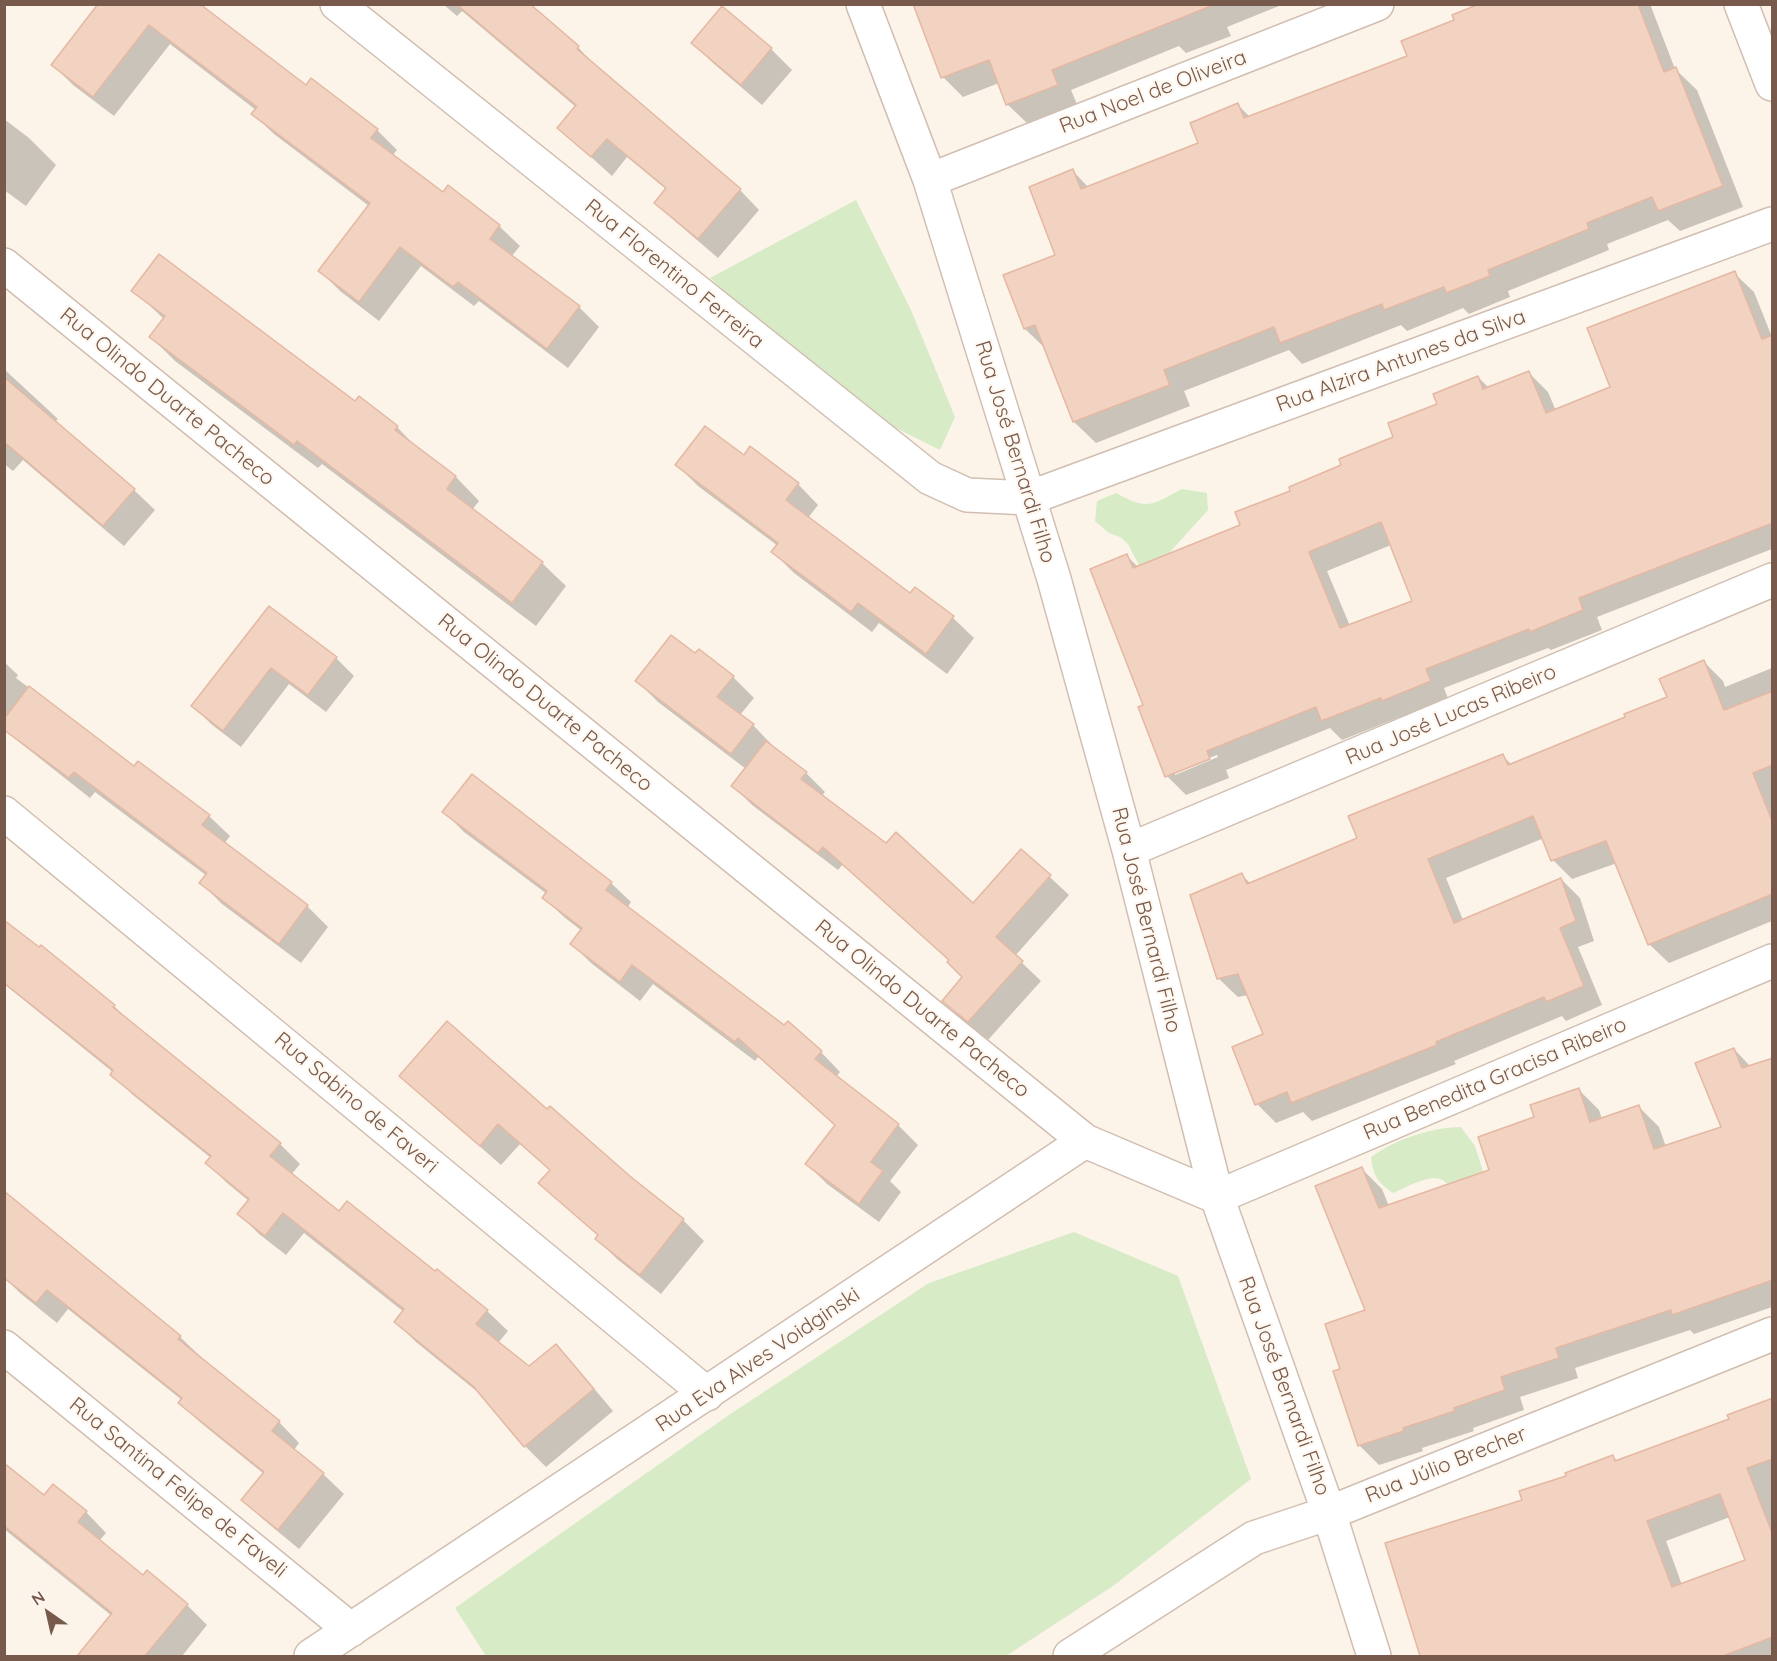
<!DOCTYPE html>
<meta charset="utf-8">
<style>
body{margin:0}
#map{position:relative;width:1777px;height:1661px;overflow:hidden;background:#fcf4e9;font-family:Quicksand,sans-serif}
canvas{display:block}
.frame{position:absolute;inset:0;border:6px solid #775a4c;pointer-events:none}
.north{position:absolute;left:18px;top:1583px;width:60px;height:60px;-webkit-text-stroke:4px #fff8f0;paint-order:stroke;rotate:326deg;font-size:16px;font-weight:700;line-height:24px;text-align:center;color:#775a4c}
.north::after{content:'';display:block;margin:auto;width:21px;height:27px;background:#775a4c;clip-path:polygon(50% 0,100% 100%,50% 72%,0 100%)}
</style>
<div id="map">
<canvas width="1777" height="1661"></canvas>
<div class="frame"></div>
<div class="north">N</div>
</div>
<script>
const c = document.querySelector('canvas').getContext('2d');
c.lineJoin = 'round';
function paint(path, color) { c.fillStyle = color; c.fill(path, 'evenodd'); }
function strokePath(path, color, width, dash) { c.strokeStyle = color; c.lineWidth = width; c.lineCap = dash ? 'butt' : 'round'; c.setLineDash(dash || []); c.stroke(path); }
function write(font, color, halo, rows, align = 'center') {
  c.font = font + ' Quicksand,sans-serif'; c.lineWidth = 4.5; c.setLineDash([]); c.textBaseline = 'middle'; c.strokeStyle = halo; c.fillStyle = color; for (const [text, x, y, turn = 0] of rows) {
    c.save(); c.translate(x, y); c.rotate((+turn || 0) * Math.PI / 180); c.textAlign = isNaN(turn) ? turn : align; if (halo) c.strokeText(text, 0, 0); c.fillText(text, 0, 0); c.restore();
  }
}
paint(new Path2D(`
 M856,200l55,110 44,107 -15,33 -66,-33 -106,-82 -58,-57z
 M1182,489l25,4 1,17 -47,52 -20,7 -13,-25 -8,-7 -11,-4 -14,-12 2,-20 19,-8c33,18 35,12 66,-4z
 M1461,1127l14,19 9,28 -33,20c-2,-5 -3,-10 -7,-13 -11,-9 -39,7 -51,12 -16,-11 -20,-18 -22,-36 26,-18 58,-29 90,-30z
 M1074,1232l104,44 73,203 -138,107 -107,70h-520l-31,-48 271,-191 203,-134z`), '#d7ebc7');
paint(new Path2D(`
 M100,4l206,83 71,43 20,20 -5,6 51,38 56,32 21,20 -9,11 68,50 20,20 -31,41 -89,-67 -5,5 -53,-40 -42,55 -39,-30 -20,-20 49,-65 -95,-72 -21,-20 3,-4 -86,-66 -56,72 -41,-31 -20,-20z
 M443,4h84l51,43 19,21 143,122 19,20 -41,48 -42,-36 -20,-19 11,-13 -40,-33 -15,19 -53,-48 17,-21 -114,-96 -5,5z
 M915,4h369l-57,23 4,9 -45,17 -7,-7 -108,44 6,14 -50,19 -20,-19 -8,-21 -36,14 -20,-20z
 M1514,4h136l25,65 22,21 46,117 -63,24 -12,-11 -61,24 2,6 -101,41 2,6 -41,17 -6,-6 -56,23 -6,-6 -99,39 -13,-14 -105,41 6,15 -94,37 -22,-21 -28,-73 -21,-20 -20,-53 52,-20 16,-85 16,17 111,-44 38,-39 12,12 159,-61z
 M722,8l49,41 21,21 -30,35 -49,-42 -20,-20z
 M4,119l25,19 27,27 -30,41 -22,-16z
 M1734,273l20,19 18,45v212l-175,68 5,13 -51,20 -3,-2 -104,40 5,13 -47,18 -2,-2 -58,23 -12,-12 -104,42 3,8 -43,17 -19,-19 -22,-70 -18,-150 11,11 104,-41 50,-35 103,-53 83,-61 11,11 40,-15 19,19 8,19 56,-23zM1391,545l22,57 -63,24 -23,-55zM1217,755l1,2 -43,18v-4z
 M133,290l222,113 42,24 22,23 37,27 23,24 -7,9 70,53 24,23 -30,40 -214,-162 -4,4 -143,-107 -24,-24 13,-18z
 M4,369l54,50 -3,3 79,68 21,20 -31,36 -101,-86 -10,11 -9,-7z
 M744,457l54,27 20,21 -10,13 103,77 5,-6 37,29 21,20 -27,36 -68,-51 -7,9 -78,-59 -21,-21 5,-6 -80,-60 -21,-21z
 M269,608l67,50 18,18 -28,36 -37,-28 -48,63 -30,-23 -18,-18z
 M696,656l37,21 21,21 -14,17 13,10 20,21 -1,1 34,26 19,19 -4,5 152,108 49,-54 47,44 -54,61 26,25 -53,59 -25,-20 -19,-19 20,-23 -14,-17 -107,-97 -5,6 -86,-65 -19,-19 13,-17 -88,-67 -21,-21z
 M4,662l14,13 -2,3 119,90 74,48 21,20 -6,8 83,62 21,21 -27,36 -79,-59 -21,-21 6,-7 -112,-84 -5,6 -86,-68z
 M1704,662l19,19 2,6 47,-19v253l-103,42 -20,-19 -32,-81 -45,16 -19,-19 -9,-22 -98,40 17,42 98,-41 19,19 14,43 -16,6 24,58 -36,16 -4,-5 -108,45 2,3 -144,57 -9,-9 -27,11 -19,-19 8,-69 -17,-40 -10,2 -20,-19 24,-103 9,9 108,-45 144,-83 9,9 115,-47 42,-20z
 M444,812l167,71 20,19 -4,6 194,144 19,20 -4,5 62,48 20,20 -28,36 11,11 -22,30 -52,-38 -20,-20 29,-38 -78,-69 -3,4 -102,-77 -13,17 -49,-38 -19,-19 10,-13 -18,-14 -20,-19 3,-4 -83,-62z
 M4,921l110,85 20,20 146,118 20,20 -9,11 48,38 96,61 3,-3 49,40 21,20 -10,12 31,25 27,-22 20,21 37,44 -67,56 -21,-21 -40,-48 -69,-56 -20,-20 8,-10 -100,-79 -18,22 -27,-21 -20,-20 10,-13 -22,-18 -20,-20 4,-5 -78,-63 -21,-20 2,-2 -110,-89z
 M1734,1049l17,18 21,-8v248l-78,27 -4,-4 -115,38 3,10 -58,19 4,13 -51,18 1,3 -52,17 1,3 -44,14 -20,-20 -17,-75 25,-59 -5,-142 20,20 7,17 102,-35 45,-53 43,-28 20,20 3,9 37,-12 20,20 7,20 57,-19z
 M401,1076l146,35 136,109 21,21 -43,53 -44,-35 -20,-20 2,-3 -59,-53 11,-12 -31,-27 -19,21 -79,-69z
 M90,1264l90,73 21,20 78,65 20,21 -5,7 29,24 21,20 -45,55 -35,-29 -21,-20 21,-26 -63,-51 -21,-20 2,-3 -114,-91 -11,14 -37,-30 -16,-16z
 M1772,1400v256h-350l-35,-112 137,-43 44,-24 45,-20 5,4 113,-41zM1730,1517l17,43 -65,25 -16,-44z
 M4,1465l40,32 42,15 20,21 -7,8 44,36 44,28 20,20 -25,31h-103l33,-40 -108,-87z`), '#0003');
const building = new Path2D(`
 M98,4h102l106,81 5,-7 67,51 -7,9 72,54 5,-7 52,40 -10,14 90,67 -33,43 -89,-67 -5,5 -53,-40 -41,55 -41,-31 52,-68 -119,-89 6,-7 -108,-82 -56,72 -42,-32z
 M456,4h74l49,42 -2,3 164,140 -43,50 -44,-36 12,-15 -59,-49 -16,18 -34,-29 19,-23z
 M913,4h298v2l-159,64 6,15 -52,20 -17,-45 -48,18z
 M1479,4h159l26,68 12,-5 47,119 -65,25 -6,-14 -65,26 2,6 -101,41 2,6 -44,17 -2,-6 -60,23 -2,-6 -102,39 -6,-16 -110,43 6,15 -97,37 -38,-97 -11,4 -21,-54 52,-20 -26,-68 44,-18 8,20 117,-46 -8,-20 48,-20 6,15 163,-62 -6,-15 53,-21 -2,-5z
 M722,6l50,42 -31,37 -50,-42z
 M159,254l196,147 4,-5 39,30 -3,4 61,46 -9,13 96,73 -31,41 -215,-162 -3,4 -145,-108 16,-21 -34,-25z
 M1735,271l27,68 11,-4v188l-194,75 4,12 -53,22 -1,-3 -103,40 5,12 -49,20 -1,-3 -60,23 -5,-14 -109,44 3,8 -45,18 -27,-70 5,-2 -53,-136 37,-15 6,14 107,-43 -5,-13 55,-21 -1,-4 52,-22 -2,-6 54,-22 -5,-14 49,-19 -4,-10 45,-18 5,13 46,-18 17,42 64,-26 -23,-59zM1381,522l31,79 -72,27 -31,-76z
 M4,377l131,112 -32,37 -99,-84z
 M705,426l39,29 6,-9 49,37 -13,17 124,93 5,-6 39,29 -28,38 -68,-51 -7,9 -80,-60 7,-9 -103,-78z
 M269,606l68,51 -29,38 -37,-27 -48,63 -32,-25z
 M671,635l24,18 4,-4 35,27 -17,21 37,27 -23,30 -96,-73z
 M1704,660l20,50 49,-19v74l-20,8 20,50v71l-125,51 -42,-104 -55,20 -18,-45 -105,43 26,64 107,-45 15,43 -16,7 24,58 -38,16 -2,-5 -108,45 1,3 -146,58 -4,-11 -32,13 -23,-58 31,-13 -25,-60 -21,5 -27,-84 52,-22 5,11 110,-46 -9,-22 155,-62 5,11 117,-48 -1,-3 43,-17 -8,-18z
 M29,686l105,80 4,-5 72,54 -8,10 106,80 -29,39 -80,-61 8,-10 -133,-101 -5,6 -65,-48v-11z
 M766,741l41,31 -6,7 85,64 10,-11 77,71 48,-54 30,26 -55,62 27,24 -55,61 -26,-21 20,-24 -15,-15 2,-2 -126,-113 -5,6 -87,-67z
 M472,774l140,108 -6,8 178,135 4,-4 34,30 -7,8 84,65 -28,38 12,9 -24,33 -54,-40 30,-39 -97,-87 -3,4 -103,-77 -12,17 -50,-38 12,-16 -40,-30 5,-7 -105,-79z
 M4,920l35,27 2,-2 74,60 -2,2 168,136 -11,13 69,55 8,-10 88,70 2,-2 51,41 -12,14 53,42 27,-22 38,45 -70,58 -51,-61 -79,-64 10,-13 -121,-96 -18,23 -28,-22 12,-15 -44,-36 6,-7 -101,-81 3,-5 -109,-87z
 M447,1021l100,88 3,-3 81,71 53,42 -44,56 -45,-36 3,-4 -60,-52 12,-13 -52,-46 -18,22 -81,-70z
 M1734,1048l8,20 31,-10v222l-101,35 -1,-5 -115,38 3,10 -58,19 4,13 -51,18 1,3 -52,17 1,3 -46,15 -25,-75 7,-2 -15,-45 40,-14 -50,-124 47,-19 17,41 110,-38 -11,-33 56,-20 -4,-12 49,-17 11,34 49,-17 15,44 67,-22 -26,-64z
 M4,1191l177,145 -3,3 102,82 -8,10 52,42 -46,57 -37,-30 23,-28 -86,-69 4,-5 -135,-108 -11,13 -32,-25z
 M1773,1398v61l-26,9 26,67v102l-50,19h-303l-35,-113 137,-43 -3,-9 47,-15 -1,-3 48,-18 2,6 114,-42 -2,-4zM1720,1494l25,66 -73,27 -25,-66z
 M4,1463l40,32 9,-11 34,27 -9,11 65,53 4,-5 41,34 -43,52h-68l35,-43 -108,-87z`);
paint(building, '#f2d2c1');
strokePath(building, '#e4b8a2', 1.5);
const minor = new Path2D(`
 M337,4l593,474 37,17 62,3 743,-274
 M863,4l67,176 124,399 75,271 88,347 112,316 45,143
 M1741,4l31,80
 M930,180l447,-176
 M4,265l1081,876
 M4,813l703,581
 M1129,850l643,-270
 M4,1347l347,283
 M311,1656l774,-515 132,56 555,-236
 M1070,1656l184,-118 75,-25 443,-179`);
strokePath(minor, '#d1beb1', 36);
strokePath(minor, '#fff', 33);
write('21px', '#775a4c', '#fff8f0', [
 ["Rua Noel de Oliveira",1153,92,-21],
 ["Rua Florentino Ferreira",674,274,39],
 ["Rua Alzira Antunes da Silva",1401,361,-20],
 ["Rua Olindo Duarte Pacheco",167,397,39],
 ["Rua José Bernardi Filho",1015,452,73],
 ["Rua Olindo Duarte Pacheco",545,703,39],
 ["Rua José Lucas Ribeiro",1451,715,-23],
 ["Rua José Bernardi Filho",1146,920,76],
 ["Rua Olindo Duarte Pacheco",922,1009,39],
 ["Rua Benedita Gracisa Ribeiro",1495,1079,-23],
 ["Rua Sabino de Faveri",356,1103,40],
 ["Rua Eva Alves Voidginski",758,1360,-34],
 ["Rua José Bernardi Filho",1284,1386,70],
 ["Rua Júlio Brecher",1446,1465,-22],
 ["Rua Santina Felipe de Faveli",178,1488,39]
]);
</script>
